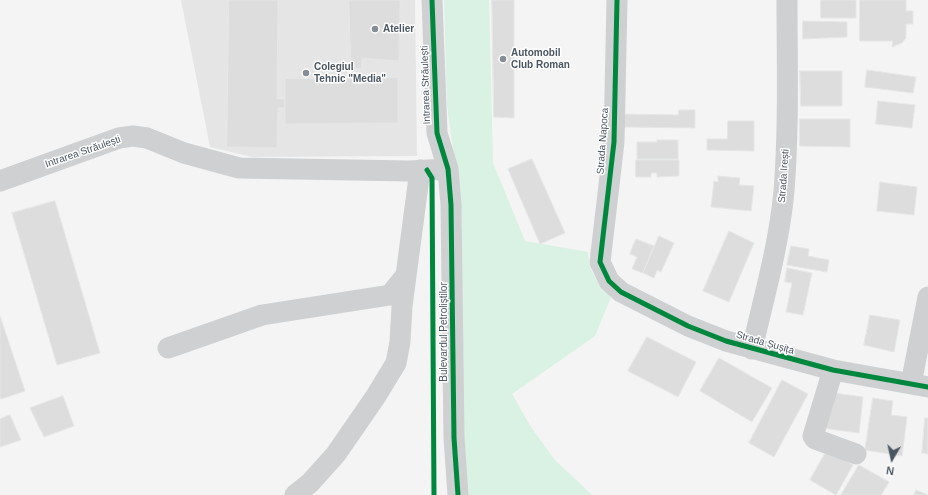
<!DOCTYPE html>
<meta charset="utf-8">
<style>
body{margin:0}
#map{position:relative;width:928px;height:495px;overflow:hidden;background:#f4f4f4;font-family:Arial,sans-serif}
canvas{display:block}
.north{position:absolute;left:872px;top:439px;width:40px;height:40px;-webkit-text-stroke:3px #fff;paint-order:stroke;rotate:189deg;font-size:11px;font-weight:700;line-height:16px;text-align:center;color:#4a5661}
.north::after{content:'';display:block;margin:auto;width:14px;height:18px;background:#4a5661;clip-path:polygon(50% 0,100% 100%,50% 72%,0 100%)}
</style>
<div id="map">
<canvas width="928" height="495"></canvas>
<div class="north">N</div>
</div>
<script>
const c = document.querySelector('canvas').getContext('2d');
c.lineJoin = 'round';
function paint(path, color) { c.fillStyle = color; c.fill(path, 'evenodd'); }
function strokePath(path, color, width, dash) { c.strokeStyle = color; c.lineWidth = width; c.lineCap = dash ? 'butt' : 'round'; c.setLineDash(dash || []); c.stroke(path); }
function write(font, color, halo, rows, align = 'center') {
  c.font = font + ' Arial,sans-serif'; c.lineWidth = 3; c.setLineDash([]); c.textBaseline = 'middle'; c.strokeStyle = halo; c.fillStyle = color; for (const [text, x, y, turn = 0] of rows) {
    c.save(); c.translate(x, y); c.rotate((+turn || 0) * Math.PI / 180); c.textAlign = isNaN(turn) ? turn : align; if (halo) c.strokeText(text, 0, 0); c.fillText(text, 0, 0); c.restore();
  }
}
paint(new Path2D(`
 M181,0h234l2,156 -165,1 -42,-10z`), '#e6e5e6');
paint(new Path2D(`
 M444,0h45l4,163 32,78 63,11c1,22 9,29 23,45l-16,39 -83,58 19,33 24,33 37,35h-125l-4,-63 -3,-118 2,-97 -15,-112z`), '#d9f2e3');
const building = new Path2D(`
 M229,0h49l-1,99h8v9h-7l-1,40 -50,-1z
 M349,0h51l-1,61 -37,-3v10l-11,1z
 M492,0h22v118l-20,-1z
 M821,0h35v18h-35z
 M860,0h46v11h7v13h-7v14l-4,5 -10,4 1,-6h-33z
 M803,21l44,1v15l-44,2z
 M867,70l49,7 -3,16 -48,-6z
 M800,71h42v35h-41z
 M398,78v45l-113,1v-45z
 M878,101l37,4 -3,23 -36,-4z
 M679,110h16v18l-73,-1 1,-13 55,1z
 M800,119h50v28l-50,-1z
 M728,121h26v30l-47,-1v-11h20z
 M657,140h21v19h-41v-17h20z
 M532,159l33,74 -25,11 -32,-75z
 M636,160h43v16l-22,1v-4h-6v4h-15z
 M718,176l22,2 -1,7 15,1 -3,25 -40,-4 3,-26 4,1z
 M880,182l37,5 -3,28 -37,-4z
 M55,201l45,152 -43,12 -45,-152z
 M729,231l25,12 -25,59 -26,-11z
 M659,236l15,7 -13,29 -4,-2 -3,8 -11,-5z
 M636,239l18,7 -11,27 -11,-4 5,-12 -7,-3z
 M791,246l18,3 -1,7 21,4 -2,12 -40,-7z
 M787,268l25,5 -9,42 -17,-3 6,-29 -7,-1z
 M870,315l30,5 -6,32 -30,-7z
 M0,316l25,75 -24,8 -1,-2z
 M647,337l49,25 -18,35 -50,-26z
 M719,358l53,30 -20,34 -52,-31z
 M782,380l26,14 -34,63 -25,-14z
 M827,392l36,5 -4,36 -37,-5z
 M63,396l11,30 -30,11 -14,-29z
 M873,398l20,3 -2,14 16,2 -5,39 -37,-6z
 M10,415l11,25 -21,7v-28z
 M925,418h3v36l-6,-1z
 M827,450l26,15 -17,30 -26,-15z
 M859,465l30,17 -8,13h-40z
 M916,490l12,5h-14z`);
paint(building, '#ddddde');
strokePath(building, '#e5e6e7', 1);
strokePath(new Path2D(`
 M432,0l5,133 11,36 3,36 3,233 4,57
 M617,0l-3,142 -14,120 9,19 12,11 67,34 38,15 107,29 95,17
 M0,181l119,-43 14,-2 14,2 37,15 55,15 170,3 39,-2
 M168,348l94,-33 128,-20 16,-20
 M752,349c12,-52 27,-104 32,-158 5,-63 3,-127 3,-191
 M833,370l-20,66 2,3 41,15
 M911,384l17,-87
 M295,495l15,-12 26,-29 40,-58 20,-33 4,-21 2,-36 18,-136`), '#ced0d2', 21);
strokePath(new Path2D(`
 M432,0l5,133 11,36 3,36 3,233 4,57
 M617,0l-3,142 -14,120 9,19 12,11 67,34 38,15 107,29 95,17
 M427,170l5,8 2,317`), '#00873e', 5);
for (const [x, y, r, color] of [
 [375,29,4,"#868d94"],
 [503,59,4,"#868d94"],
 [306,73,4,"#868d94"]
]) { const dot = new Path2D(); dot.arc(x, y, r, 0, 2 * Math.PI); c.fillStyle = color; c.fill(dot); strokePath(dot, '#fff', 1.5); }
write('bold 10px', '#4a5661', '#fff', [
 ["Atelier",383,29],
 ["Automobil",511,53],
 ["Club Roman",511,65],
 ["Colegiul",314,67],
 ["Tehnic \"Media\"",314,79]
], 'left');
write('10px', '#4a5661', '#fff', [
 ["Intrarea Străulești",426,85,-92],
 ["Strada Napoca",603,141,-86],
 ["Intrarea Străulești",83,152,-19],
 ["Strada Irești",784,176,-86],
 ["Bulevardul Petroliștilor",444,332,-90],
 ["Strada Șușița",765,343,16]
]);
</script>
